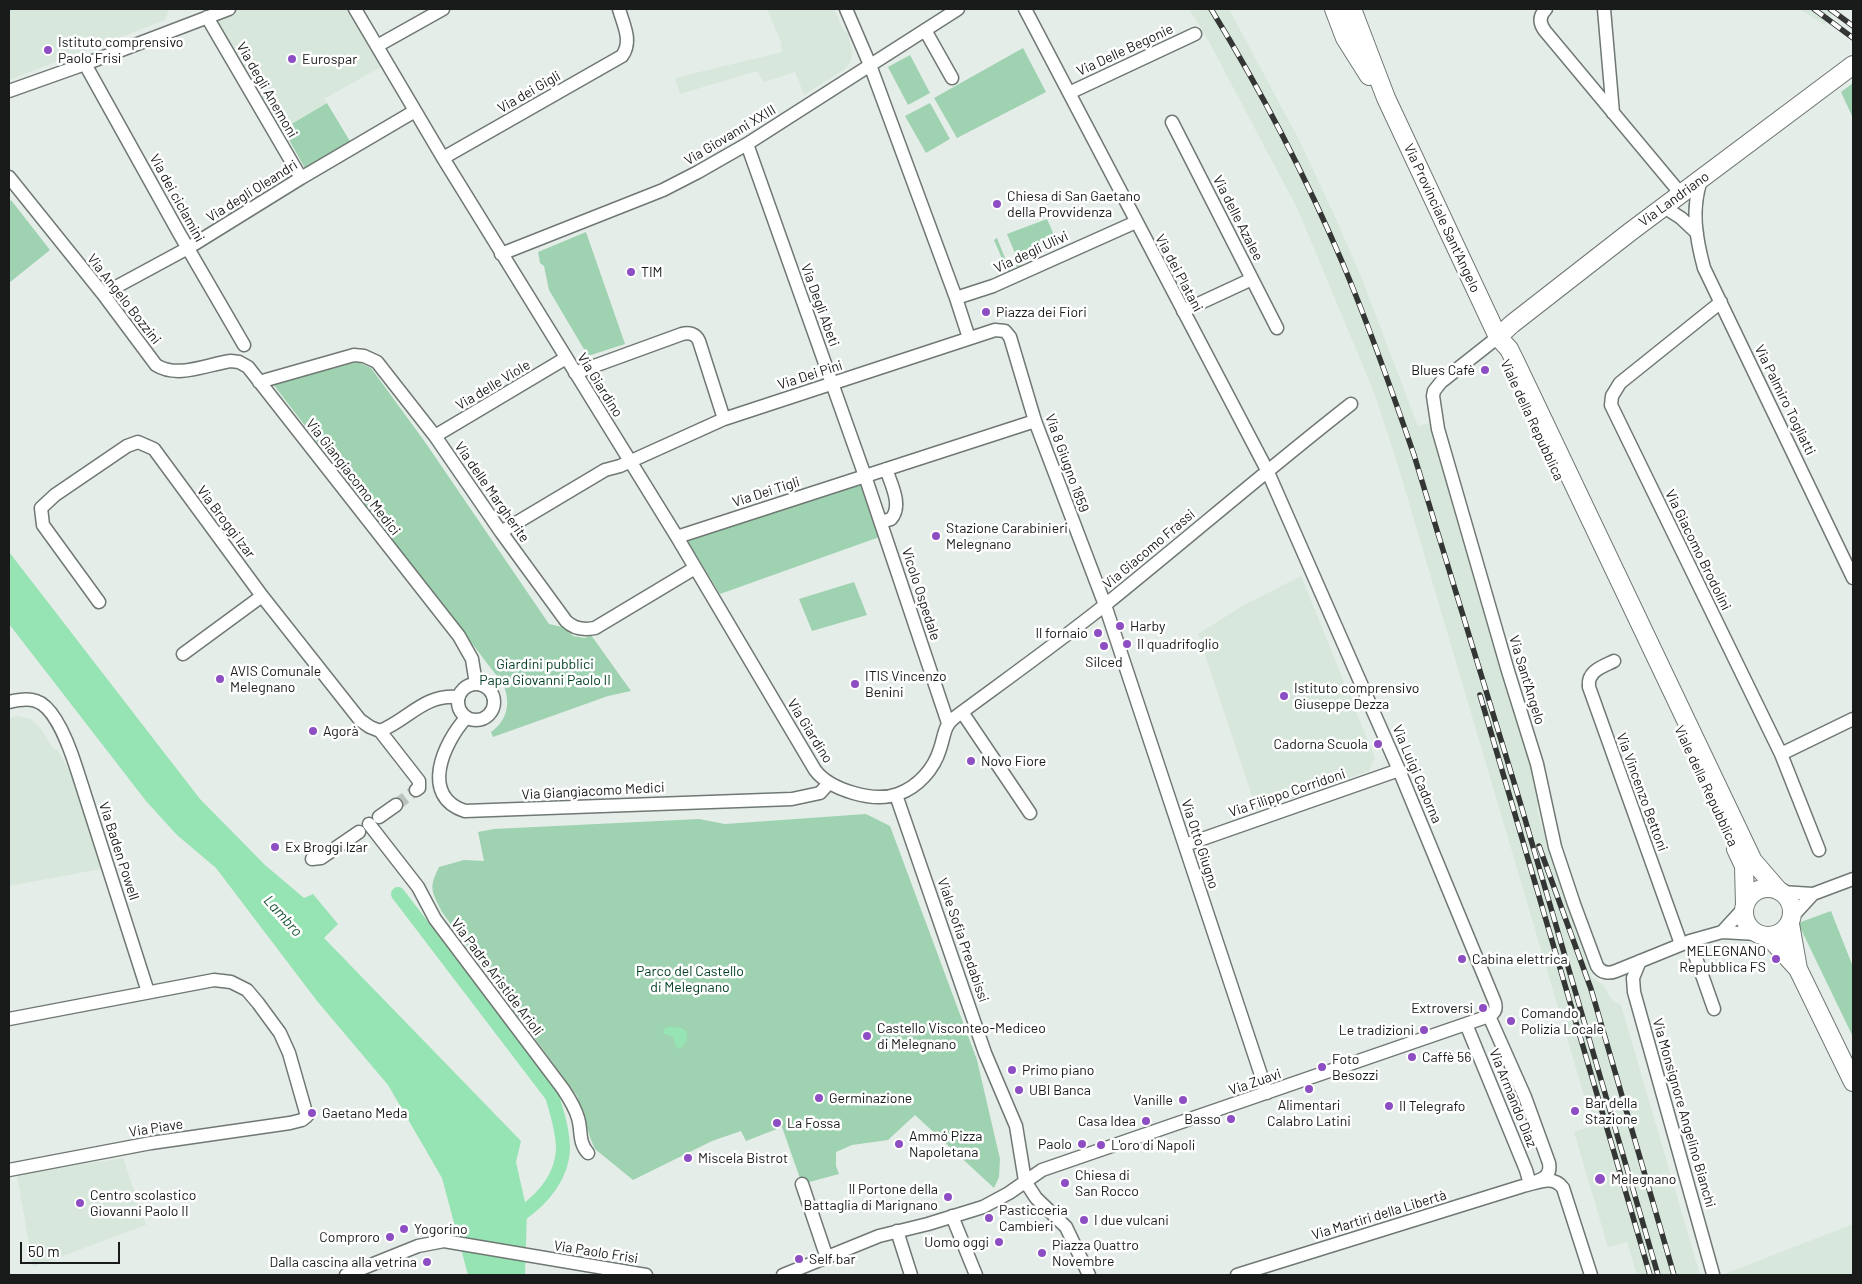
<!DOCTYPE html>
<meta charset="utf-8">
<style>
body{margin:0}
#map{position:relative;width:1862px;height:1284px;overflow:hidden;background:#e5ede8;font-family:Barlow,sans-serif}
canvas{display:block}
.frame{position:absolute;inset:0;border:10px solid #181b19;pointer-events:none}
.scale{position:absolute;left:20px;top:1242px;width:100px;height:22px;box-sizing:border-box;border:2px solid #181b19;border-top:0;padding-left:6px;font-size:15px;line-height:18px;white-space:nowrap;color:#181b19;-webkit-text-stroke:4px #fff;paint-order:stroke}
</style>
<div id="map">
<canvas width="1862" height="1284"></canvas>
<div class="frame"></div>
<div class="scale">50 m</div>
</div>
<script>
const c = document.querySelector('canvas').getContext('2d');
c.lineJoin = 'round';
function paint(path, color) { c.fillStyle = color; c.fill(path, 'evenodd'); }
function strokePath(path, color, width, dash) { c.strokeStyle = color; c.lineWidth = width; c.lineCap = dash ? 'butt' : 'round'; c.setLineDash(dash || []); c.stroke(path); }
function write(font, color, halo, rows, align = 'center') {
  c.font = font + ' Barlow,sans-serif'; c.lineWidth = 5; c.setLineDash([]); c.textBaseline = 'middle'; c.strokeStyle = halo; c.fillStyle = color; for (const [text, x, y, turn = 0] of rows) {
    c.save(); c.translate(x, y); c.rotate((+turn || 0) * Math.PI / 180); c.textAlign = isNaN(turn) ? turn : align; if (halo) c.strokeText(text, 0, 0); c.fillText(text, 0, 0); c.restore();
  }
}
paint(new Path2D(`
 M9,9h160l-4,11 -156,60z
 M241,9h110l33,56 -60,34 3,4 -49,28 -65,-112z
 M767,9h67l9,20 5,5 4,18 -1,9 -6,8 -41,26 -9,-23 -31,10 -7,-11 -77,23 -5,-16 107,-26 -1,-10z
 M1189,9h40l70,131 33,70 28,64 58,152 12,-3 109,367 -2,20 22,73 33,94 11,8 9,15 9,5 79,270h-63l-10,-33 -19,5 -34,-115 19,-6 -194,-657 -24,-74 -77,-185 -90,-170z
 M1800,9h36l-12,16z
 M1301,576l74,182 -6,13 -112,40 -59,-177 46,-29z
 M17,716l14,3 10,10 13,21 3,-1 20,36 24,84 -92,17v-168z
 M123,1158l23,67 -113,42 -16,-92z
 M1853,1224v51h-133h2z`), '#d7e7dc');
paint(new Path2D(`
 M1023,48l23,44 -89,46 -23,-40z
 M910,55l20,38 -22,12 -20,-38z
 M1853,83v35l-12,-26z
 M327,103l24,40 -45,27 -23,-41z
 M930,103l20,36 -24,14 -21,-37z
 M11,200l39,50 -41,33v-80z
 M1047,219l10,23 -38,16 5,11 -5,2 -3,-6 3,-2 -12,-29z
 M586,232l39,112 -37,12 -39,-66 -5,-24 -4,-3 -2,-11z
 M997,238l12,30 3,-2 3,7 -6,2 -15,-35z
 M358,362l13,6 54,74 124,182 17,4 7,8 12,2 6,-3 40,56 -23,5 -115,41 -2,-5c17,-12 20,-30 12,-48l-230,-300z
 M865,476l20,59 -165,59 -36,-59z
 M854,582l13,33 -55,16 -13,-32z
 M866,814l24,12 87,234 23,99 -1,18 -5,11 -79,-73 -27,25 -36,5 -16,7v14l3,8 -37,10 -20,-57 -36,14 -5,-10 -29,10 -79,39 -38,-31 -4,-9 -14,-44 -135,-184c-10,-21 -14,-23 -3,-45l25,-7 20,1 -6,-29 16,-3 205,-10 26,5z
 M1831,911l22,56v70l-55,-114z`), '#9ed2b1');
paint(new Path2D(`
 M9,552l191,247 65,66 39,33 9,-4 25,30 -14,14 197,203 -5,21 11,49 -2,64h-57l-26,-97 -54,-93 -71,-84 -101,-133 -39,-33 -31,-34 -137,-177z
 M668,1027c4,0 10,0 14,1 10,5 4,16 -2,21l-4,-2c-4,-11 0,-10 -12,-13l-1,-4z`), '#96e3b4');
strokePath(new Path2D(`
 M398,894l154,202c5,16 14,45 10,62 -5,27 -27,48 -50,62`), '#96e3b4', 14);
strokePath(new Path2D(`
 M396,805l20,-15`), '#bcc3bf', 12, [12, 6]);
const street = new Path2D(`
 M355,9l88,149 234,379 138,233c15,20 59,33 83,24 20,-7 36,-25 42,-45 4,-11 4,-24 14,-31 50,-37 102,-74 151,-113 83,-67 163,-136 246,-201
 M846,9l24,56 86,233 13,40
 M1546,9c-7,7 -7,14 -1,22l136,163
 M1604,9l9,104
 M207,17l94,161
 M925,30l27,48
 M377,46l66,-37
 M85,64l94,169 65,112
 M9,91l76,-27 144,-55
 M1069,93l126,-59
 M1172,122l105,206
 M747,144l118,332 83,247
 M443,158l179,-102c11,-15 1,-32 -3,-47
 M9,177l94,117 53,71c22,14 52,-1 75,-4l8,1 9,5 211,269 13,23 4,25
 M1701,180c-10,30 -5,58 3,88l149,310
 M1664,207l17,11 16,15
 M501,254l162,-64 35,-18 49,-28 211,-135
 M103,294l85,-46 113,-70 114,-67
 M956,298l37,-12 143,-64
 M1721,302l-101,81 -8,13 -1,9 170,349 38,96
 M1183,311l69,-32
 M1498,337l-57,45 -7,9 -1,5 5,33 70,242 29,93 18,83 19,57 23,62c4,7 12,8 19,5l74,-30 32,-9
 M575,373l107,-39c7,-2 14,0 17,7l25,78
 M259,382l95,-27 10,1 13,6 58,74 66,96 65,89c8,8 19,9 29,7l100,-60
 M435,436l131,-78
 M881,522l10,-3c12,-13 0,-35 -5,-50
 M501,532l104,-62 15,-4 104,-47 271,-89 10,1 5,6 25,84 70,184 162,488
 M677,537l358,-116
 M99,602l-56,-77 -2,-17 14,-13 72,-49 11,-4 16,7 108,147 98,124 10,7 10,4c29,-12 44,-37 78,-34
 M183,654l79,-58
 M1614,661c-12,6 -27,10 -25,26l92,257
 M458 702a18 18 0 1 1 36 0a18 18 0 1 1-36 0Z
 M9,702c8,-2 19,-4 27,-1 20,6 35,50 41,69l71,222
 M962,712l68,101
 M466,718c-22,24 -47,78 -1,93l327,-12 28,-6 9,-10
 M380,731l39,50v7l-3,2
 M1781,754l72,-35
 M896,795l89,258 31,73 9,55 11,17 30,29 23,48
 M379,817l17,-12
 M369,824l49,63 17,32 128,170c6,9 12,18 15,29 4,13 0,24 10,35
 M1185,845l214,-75
 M312,859l9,-1 38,-26
 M1781,892l32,2 -21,23
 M1813,894l40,-15
 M1744,908l-22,24 35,2
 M1690,941l24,68
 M1640,961l-7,17 1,14 79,282
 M1489,1016l36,81 24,66c2,10 -3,15 -12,18
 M9,1019l205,-39 17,2 16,8 11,13 22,30 9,20 18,63 -5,4 -12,3 -139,20 -142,27
 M1466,1024l60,146 4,14
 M802,1184l25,74
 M952,1216l24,59
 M897,1231l14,44
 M346,1275l72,-29 26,-5 202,34
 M783,1275l96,-39 49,-12 55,-17 26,-14 33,-23 447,-154c7,-4 8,-9 5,-16l-95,-230 -132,-300 -242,-461
 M1237,1275l286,-89c14,-3 30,-12 40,2l28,87`);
const secondary = new Path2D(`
 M1334,9l11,29 24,38
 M1352,9l34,89 112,239 11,12 6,12 238,500 26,30
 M1498,337l14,-13 118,-92 223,-167
 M1736,849l8,17 1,39
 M1744 912a24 24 0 1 1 48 0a24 24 0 1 1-48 0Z
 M1768,936l30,33 -8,-45
 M1798,969l55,113`);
strokePath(street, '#707873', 15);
strokePath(secondary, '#707873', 20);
strokePath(street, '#fff', 12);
strokePath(secondary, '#fff', 18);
const rail = new Path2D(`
 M1211,9c49,80 95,168 132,255 26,62 49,127 71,191l106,347 138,473
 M1814,9l39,29
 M1830,9l23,17
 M1480,695l170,580
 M1539,846l52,143 83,286`);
strokePath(rail, '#333634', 5.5);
strokePath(rail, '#fff', 4, [11]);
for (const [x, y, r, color] of [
 [48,50,5,"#8e4ec3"],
 [292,59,5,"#8e4ec3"],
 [997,204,5,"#8e4ec3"],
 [631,272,5,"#8e4ec3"],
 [986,312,5,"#8e4ec3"],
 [1485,370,5,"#8e4ec3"],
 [936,536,5,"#8e4ec3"],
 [1120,626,5,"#8e4ec3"],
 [1098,633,5,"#8e4ec3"],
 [1127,644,5,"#8e4ec3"],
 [1104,646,5,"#8e4ec3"],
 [220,679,5,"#8e4ec3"],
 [855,684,5,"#8e4ec3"],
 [1284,696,5,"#8e4ec3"],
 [313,731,5,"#8e4ec3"],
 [1378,744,5,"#8e4ec3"],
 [971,761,5,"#8e4ec3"],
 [275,847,5,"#8e4ec3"],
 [1462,959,5,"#8e4ec3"],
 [1776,959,5,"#8e4ec3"],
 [1483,1008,5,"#8e4ec3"],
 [1511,1021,5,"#8e4ec3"],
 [1424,1030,5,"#8e4ec3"],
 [867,1036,5,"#8e4ec3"],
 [1412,1057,5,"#8e4ec3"],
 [1322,1067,5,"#8e4ec3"],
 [1012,1070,5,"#8e4ec3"],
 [1309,1089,5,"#8e4ec3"],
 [1019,1090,5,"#8e4ec3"],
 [819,1098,5,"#8e4ec3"],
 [1183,1100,5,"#8e4ec3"],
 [1389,1106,5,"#8e4ec3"],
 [1575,1111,5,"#8e4ec3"],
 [312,1113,5,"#8e4ec3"],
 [1231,1119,5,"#8e4ec3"],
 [1146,1121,5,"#8e4ec3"],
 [777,1123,5,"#8e4ec3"],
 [899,1144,5,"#8e4ec3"],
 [1082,1144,5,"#8e4ec3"],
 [1101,1145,5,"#8e4ec3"],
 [688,1158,5,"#8e4ec3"],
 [1600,1179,6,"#8e4ec3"],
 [1065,1183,5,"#8e4ec3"],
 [948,1197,5,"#8e4ec3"],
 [80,1203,5,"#8e4ec3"],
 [989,1218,5,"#8e4ec3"],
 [1084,1220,5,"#8e4ec3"],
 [404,1229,5,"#8e4ec3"],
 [390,1237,5,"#8e4ec3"],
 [999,1242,5,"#8e4ec3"],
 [1042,1253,5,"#8e4ec3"],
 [799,1259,5,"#8e4ec3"],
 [427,1262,5,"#8e4ec3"]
]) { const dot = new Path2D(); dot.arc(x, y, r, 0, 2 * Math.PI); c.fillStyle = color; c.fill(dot); strokePath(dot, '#fff', 2); }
write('14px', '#181b19', '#fff', [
 ["Istituto comprensivo",58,42],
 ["Paolo Frisi",58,58],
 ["Eurospar",302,59],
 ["Chiesa di San Gaetano",1007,196],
 ["della Provvidenza",1007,212],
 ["TIM",641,272],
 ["Piazza dei Fiori",996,312],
 ["Blues Cafè",1475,370,"right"],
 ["Stazione Carabinieri",946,528],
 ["Melegnano",946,544],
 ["Harby",1130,626],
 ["Il fornaio",1088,633,"right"],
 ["Il quadrifoglio",1137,644],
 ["Silced",1104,662,"center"],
 ["AVIS Comunale",230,671],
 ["Melegnano",230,687],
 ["ITIS Vincenzo",865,676],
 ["Benini",865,692],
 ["Istituto comprensivo",1294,688],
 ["Giuseppe Dezza",1294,704],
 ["Agorà",323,731],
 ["Cadorna Scuola",1368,744,"right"],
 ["Novo Fiore",981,761],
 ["Ex Broggi Izar",285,847],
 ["MELEGNANO",1766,951,"right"],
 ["Repubblica FS",1766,967,"right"],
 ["Cabina elettrica",1472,959],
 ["Extroversi",1473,1008,"right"],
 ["Comando",1521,1013],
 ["Polizia Locale",1521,1029],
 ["Castello Visconteo-Mediceo",877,1028],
 ["di Melegnano",877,1044],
 ["Le tradizioni",1414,1030,"right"],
 ["Caffè 56",1422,1057],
 ["Foto",1332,1059],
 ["Besozzi",1332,1075],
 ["Primo piano",1022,1070],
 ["UBI Banca",1029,1090],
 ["Germinazione",829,1098],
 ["Vanille",1173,1100,"right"],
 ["Bar della",1585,1103],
 ["Stazione",1585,1119],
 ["Alimentari",1309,1105,"center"],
 ["Calabro Latini",1309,1121,"center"],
 ["Il Telegrafo",1399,1106],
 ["Gaetano Meda",322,1113],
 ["Basso",1221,1119,"right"],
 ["Casa Idea",1136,1121,"right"],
 ["La Fossa",787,1123],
 ["Ammó Pizza",909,1136],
 ["Napoletana",909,1152],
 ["Paolo",1072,1144,"right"],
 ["L'oro di Napoli",1111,1145],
 ["Miscela Bistrot",698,1158],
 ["Chiesa di",1075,1175],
 ["San Rocco",1075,1191],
 ["Melegnano",1611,1179],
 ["Il Portone della",938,1189,"right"],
 ["Battaglia di Marignano",938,1205,"right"],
 ["Centro scolastico",90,1195],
 ["Giovanni Paolo II",90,1211],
 ["Pasticceria",999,1210],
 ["Cambieri",999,1226],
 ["I due vulcani",1094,1220],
 ["Yogorino",414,1229],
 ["Comproro",380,1237,"right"],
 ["Uomo oggi",989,1242,"right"],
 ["Piazza Quattro",1052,1245],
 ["Novembre",1052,1261],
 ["Self bar",809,1259],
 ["Dalla cascina alla vetrina",417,1262,"right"]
], 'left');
write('14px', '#181b19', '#fff', [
 ["Via Delle Begonie",1125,50,-25],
 ["Via degli Anemoni",267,90,60],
 ["Via dei Gigli",529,92,-30],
 ["Via Giovanni XXIII",730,135,-31],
 ["Via degli Oleandri",252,191,-32],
 ["Via dei ciclamini",177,198,61],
 ["Via Landriano",1674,199,-36],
 ["Via delle Azalee",1238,218,63],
 ["Via Provinciale Sant'Angelo",1442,218,65],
 ["Via degli Ulivi",1031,252,-25],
 ["Via dei Platani",1179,273,62],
 ["Via Angelo Bozzini",124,299,52],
 ["Via Degli Abeti",820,305,70],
 ["Via Dei Pini",810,375,-18],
 ["Via delle Viole",493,385,-31],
 ["Via Giardino",600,385,58],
 ["Via Palmiro Togliatti",1785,400,64],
 ["Viale della Repubblica",1532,420,65],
 ["Via 8 Giugno 1859",1067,463,70],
 ["Via Giangiacomo Medici",353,477,52],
 ["Via delle Margherite",492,492,55],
 ["Via Dei Tigli",766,492,-18],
 ["Via Broggi Izar",226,522,53],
 ["Via Giacomo Frassi",1149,549,-40],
 ["Via Giacomo Brodolini",1698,550,64],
 ["Vicolo Ospedale",921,594,72],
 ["Via Sant'Angelo",1527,680,73],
 ["Via Giardino",810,731,58],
 ["Via Luigi Cadorna",1417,774,67],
 ["Viale della Repubblica",1706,786,65],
 ["Via Giangiacomo Medici",593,791,-3],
 ["Via Vincenzo Bettoni",1642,792,70],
 ["Via Filippo Corridoni",1287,793,-19],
 ["Via Otto Giugno",1200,844,72],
 ["Via Baden Powell",119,851,72],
 ["Viale Sofia Predabissi",963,940,71],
 ["Via Padre Aristide Arioli",497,977,53],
 ["Via Zuavi",1255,1082,-19],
 ["Via Armando Diaz",1513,1098,68],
 ["Via Monsignore Angelino Bianchi",1684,1113,74],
 ["Via Piave",156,1128,-9],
 ["Via Martiri della Libertà",1379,1215,-17],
 ["Via Paolo Frisi",596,1252,9]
]);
write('14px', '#003e21', '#fff', [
 ["Giardini pubblici",545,664],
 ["Papa Giovanni Paolo II",545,680],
 ["Parco del Castello",690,971],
 ["di Melegnano",690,987]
]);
write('italic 15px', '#20593a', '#fff', [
 ["Lambro",283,916,48]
]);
</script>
